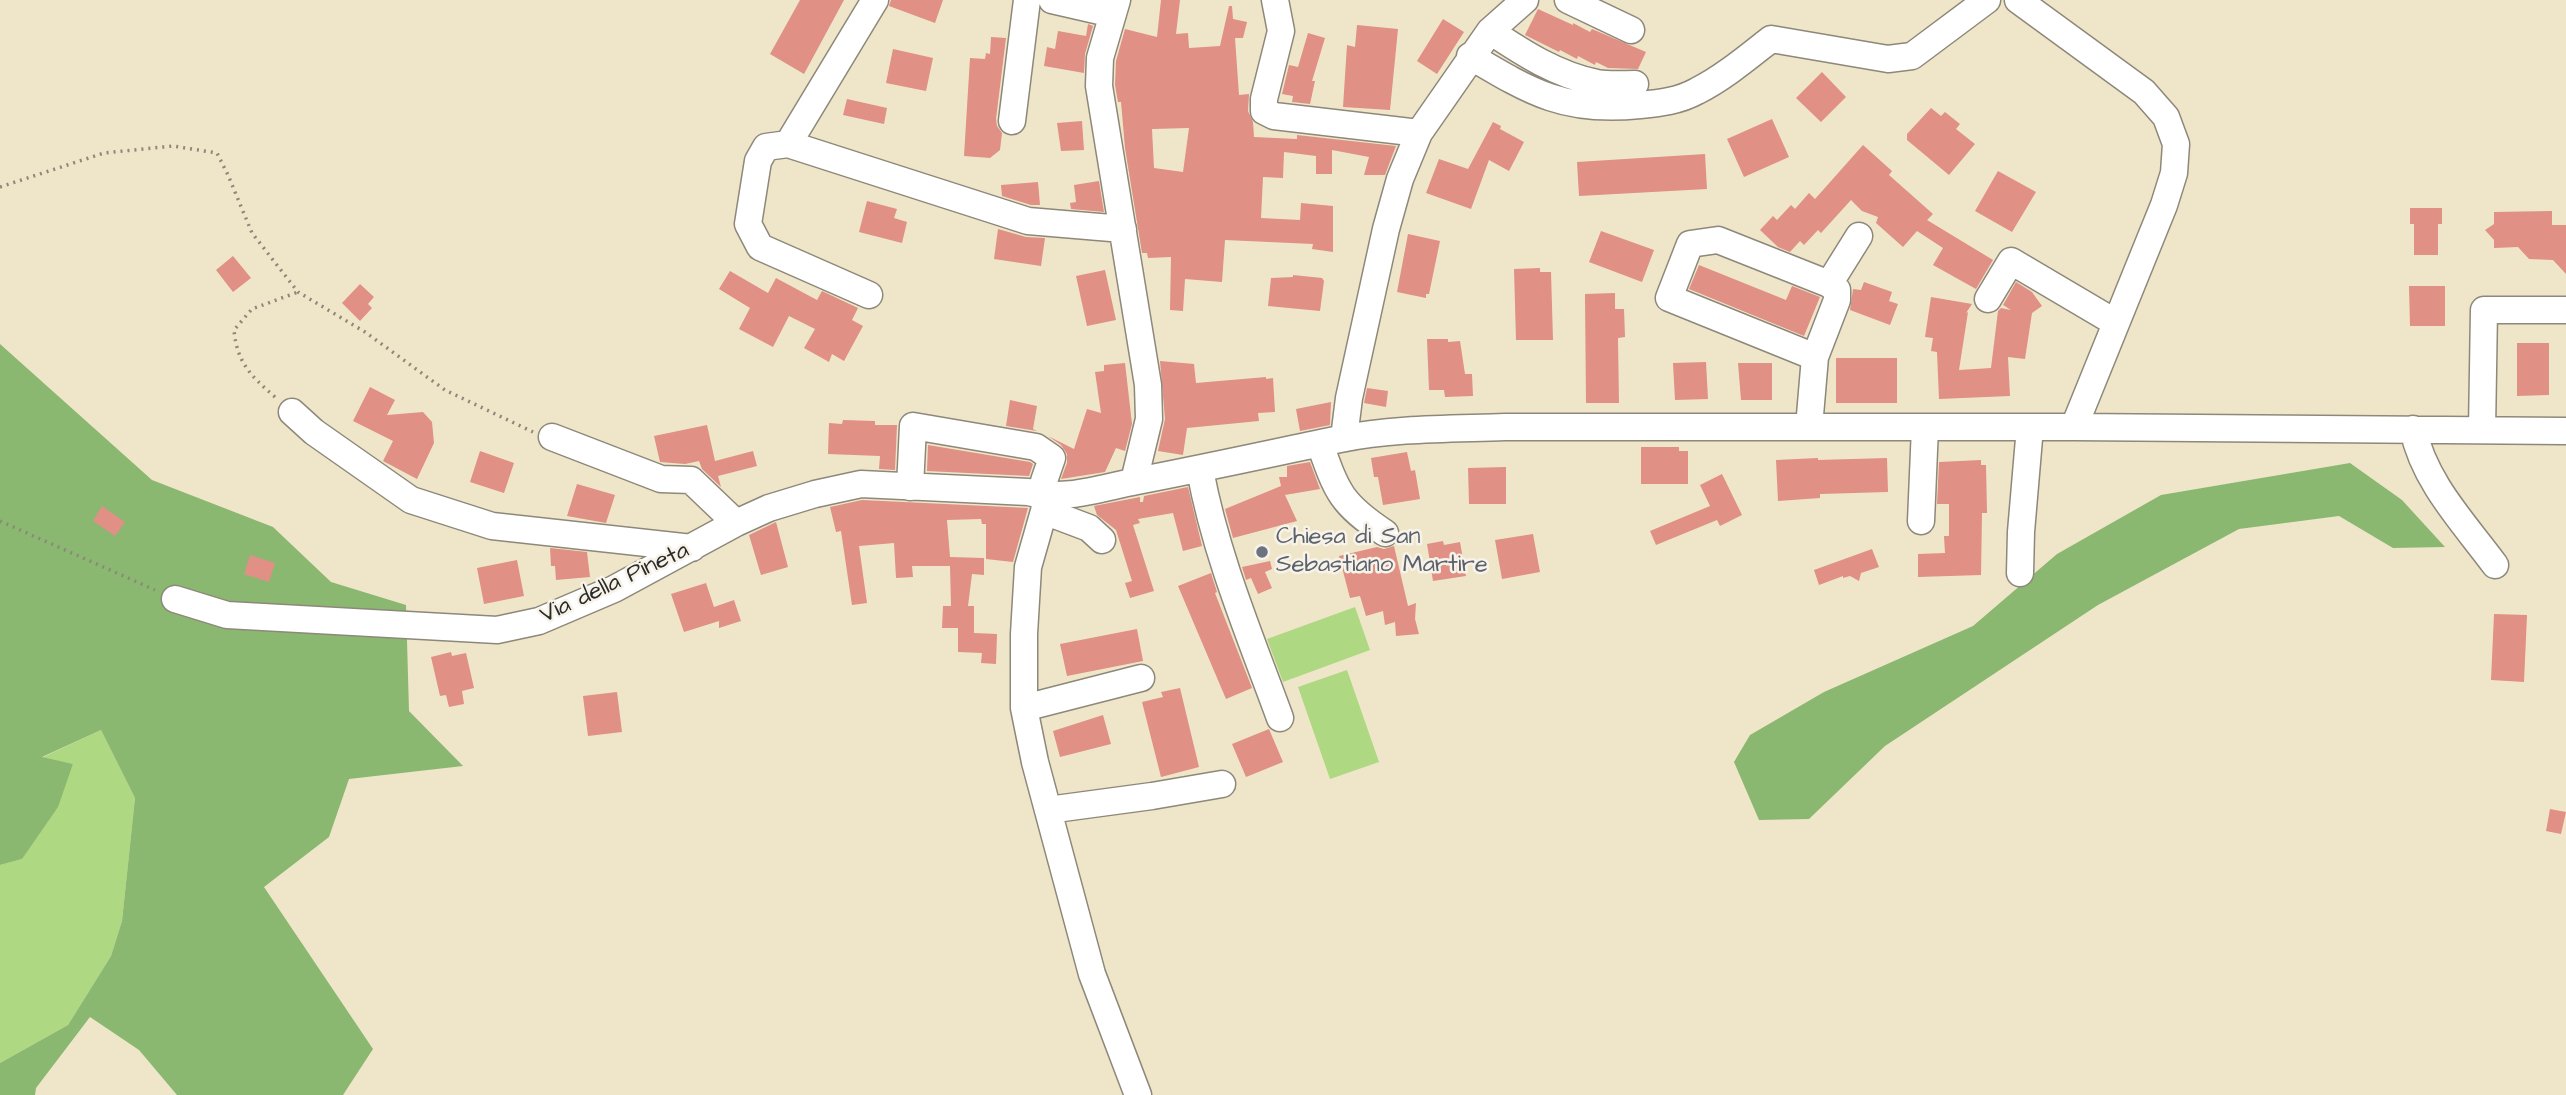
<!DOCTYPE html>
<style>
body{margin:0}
canvas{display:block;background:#efe5c9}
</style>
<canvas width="2566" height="1095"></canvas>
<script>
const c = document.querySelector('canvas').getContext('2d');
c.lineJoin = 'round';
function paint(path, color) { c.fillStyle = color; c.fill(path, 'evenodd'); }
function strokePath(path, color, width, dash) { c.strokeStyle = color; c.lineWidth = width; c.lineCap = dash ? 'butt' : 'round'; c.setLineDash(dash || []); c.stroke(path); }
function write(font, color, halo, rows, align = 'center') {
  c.font = font + ' "Architects Daughter",sans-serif'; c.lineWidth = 5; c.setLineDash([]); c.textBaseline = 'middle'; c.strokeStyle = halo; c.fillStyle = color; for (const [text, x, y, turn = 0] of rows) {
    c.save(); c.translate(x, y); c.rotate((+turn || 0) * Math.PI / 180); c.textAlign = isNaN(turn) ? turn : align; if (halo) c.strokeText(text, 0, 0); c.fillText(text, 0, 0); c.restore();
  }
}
paint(new Path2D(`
 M1355,607l15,43 -87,32 -16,-43z
 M1347,670l32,92 -49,17 -32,-92z
 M101,730l34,68 -13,123 -11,35 -43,69 -68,38v-198l22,-6 45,-79 6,-16 -32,-6z`), '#afd882');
paint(new Path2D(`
 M0,344l152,136 121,47 58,55 75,23 3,106 54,55 -114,13 -20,58 -65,50 109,162 -30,46h-166l-38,-45 -49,-33 -54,71 -1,7h-35v-32l68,-38 43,-69 11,-35 13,-123 -34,-68 -59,27 31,7 -15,43 -36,52 -22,6z
 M2350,463l52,37 43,47 -52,1 -54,-32 -100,13 -141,76 -213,141 -76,73 -50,1 -25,-58 16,-27 74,-43 149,-66 84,-72 104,-59z`), '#8bb870');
paint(new Path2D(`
 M800,0h44l-40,74 -34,-20z
 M891,0h52l-8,23 -46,-17z
 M1161,0h19l-4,34 12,-1 1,15 31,-2 9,-40h3l1,13 14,3 -4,16h-8l4,57 10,-1 -1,17 5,11 1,15 43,2v-4l99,11 -11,29h-21l5,-18 -37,-7v24h-16v-18l-32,-4 -1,26 -20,-1 -2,41 39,2 1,-17 32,3v46l-21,-3 1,-5 -88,-4 -3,42 -37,-3 -2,32 -13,-1 1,-53 -23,1 -1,-5h-5l-17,-105 -4,-46h-3l-3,-17 1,-24 9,-32 32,8zM1189,128l-6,44 -29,-4 -2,-39z
 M1538,9l35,16v-2l17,9 2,-3 54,23 -8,17 -30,-1 -12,-6 -1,3 -17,-9 -1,3 -17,-9 -1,2 -34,-17z
 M1443,19l21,13 -27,42 -20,-13z
 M1088,24l5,2 -8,28 -1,19 -40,-7 3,-19 8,2 3,-18 28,5z
 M1357,25l41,4 -8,81 -47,-3 4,-62 8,2z
 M1308,33l17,5 -13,43h3l-5,23 -18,-2 1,-6 -11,-2 7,-29 9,2z
 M991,37l15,1 -10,81 1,7 5,7 -2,17 -10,8 -26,-2 6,-98 15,1 1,-6 4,1z
 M893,49l40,9 -7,33 -40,-8z
 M1822,72l24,25 -25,25 -25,-24z
 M847,99l40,9 -3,16 -41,-9z
 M1931,108l10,8 4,-4 15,12 -4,5 19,15 -26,31 -42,-35v-6z
 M1772,119l17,38 -45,20 -17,-38z
 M1082,121l2,29 -23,1 -4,-28z
 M1493,122l8,4 -1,3 24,13 -15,29 -20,-11 -18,49 -45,-16 13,-34 29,10z
 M1863,145l29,26 -3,4 44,39 -6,6 66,40 -17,29 -43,-24 10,-17 -26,-17 -14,16 -27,-24 2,-6 -16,-6 -11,-11 -30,33 -3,-3 -14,15 -4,-4 -10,11 -12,-5 -18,-17 13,-14 4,4 14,-15 4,4 14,-16 6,6z
 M1705,154l2,35 -128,7 -2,-34z
 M1998,171l38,21 -24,40 -37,-21z
 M1099,181l5,31 -33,-3 -1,-6 6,-1 -2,-17z
 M1038,182l2,23h-9l-29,-9 -1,-11z
 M867,201l30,8 -3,9 13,4 -5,21 -43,-11z
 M2410,208h32v16h-4v31h-24v-31h-4z
 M2552,211v14h14v49l-13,-14 -24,-1 -11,-12 -24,1v-8l-9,-10 9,-6v-12z
 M998,229l28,8 19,1 -4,28 -47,-7z
 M1601,231l53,19 -12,32 -53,-20z
 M1408,234l32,7 -11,53h-3v4l-29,-6z
 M233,256l18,22 -18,14 -17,-22z
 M1699,265l87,35 6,-14 28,11 -16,39 -115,-47z
 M1540,268v4h11l2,68h-37l-2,-71z
 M1105,270l11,50 -29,6 -11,-50z
 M730,271l38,22 8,-15 41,22 5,-9 36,17 -6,12 11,6 -19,35 -12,-7 -3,8 -25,-14 11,-19 -26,-13 -16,31 -34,-18 11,-21 -31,-19z
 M1293,275l29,3 2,3 -4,30 -52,-5 3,-28 22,-1z
 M1864,282l28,10 -3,9 9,3 -8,21 -40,-15 3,-21 8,1z
 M2016,282l16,10 10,14 -10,7 -7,46 -17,-2 2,39 -71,3 -2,-47 -6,-1 2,-13 -8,-1 6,-40 41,7 -6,9 2,-1 -9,58 32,-2 7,-57 3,-3 10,2 -8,-5z
 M360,284l14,13 -6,7 4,4 -12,13 -18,-18z
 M2409,286h36v40h-35z
 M1615,293v16h9l1,28 -7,1 1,65h-33l-1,-109z
 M1427,339h21v3l12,-1 5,33h7l1,22 -28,1 -1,-7h-15z
 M2517,343h32v52l-32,1z
 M1836,358h61v45h-61z
 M1160,361l34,3 2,19 70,-6v2l7,-1 2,34 -17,1 1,8 -72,7 -4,27 -25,-4 7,-32z
 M1706,362l2,37 -33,1 -2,-37z
 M1125,363l7,61 -7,27 -9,-3 -11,24 -44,7 6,-16v-9l-6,-9 -13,-9 26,13 13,-40 14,4 -6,-41 9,-1v-6z
 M1738,363h34v37h-31z
 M370,387l25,13 -8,15 36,-3 9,10 2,21 -17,36 -34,-18 10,-20 -40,-20z
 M1367,388l21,3 -2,16 -22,-4z
 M1010,400l27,6 -4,23 4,2 -31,-5z
 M1331,402l-1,23 -30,6 -4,-22z
 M843,420l32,1v4h22l-2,45 -16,-1 1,-13 -52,-2 1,-31 13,1z
 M707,425l8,36 38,-10 4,15 -39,10 3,11 -19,-18 -3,-8 -14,3 -25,-2 -6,-26z
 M928,445l102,17 3,2 -4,12 -102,-5z
 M1641,447h38v4h9v33h-47z
 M480,451l34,12 -10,30 -34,-11z
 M1407,452l4,19 4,-1 5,29 -37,6 -5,-28h-4l-3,-19z
 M1818,458v2l69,-2 1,34 -68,2v4l-42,3 -2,-41z
 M1981,460v5h5l1,48h-5l-1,62 -63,2v-23l27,-1 -1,-17h5v-32h-12l2,-42z
 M1310,462l10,27 -35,6 12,26 -64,17 -8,-29 56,-23 -2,-9h8v-11z
 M1506,467v37h-37l-1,-36z
 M1722,474l20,41 -22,11 -3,-6 -61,25 -6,-14 60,-25 -10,-21z
 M577,484l38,11 -9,28 -39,-7z
 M1188,487l14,59 -19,5 -10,-38 -35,6 2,4 -7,2 21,66 -24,7 -5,-15 7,-2 -16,-51 -19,-15 -3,-9 46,-9v5h3l1,-6z
 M862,500l166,8 -15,54 -27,-3v-35h-4l-1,-5 -34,1 3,37 34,1v17l-12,-1 -4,32h6v27l23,1 -1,30 -15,-1 1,-10 -24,-1v-24h-16l1,-22h8l-1,-40h-38l1,11 -17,1 -2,-35 -35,3 8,57 -15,2 -11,-74 -5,1 -6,-25z
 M102,506l23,16 -10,14 -22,-15z
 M776,522l12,45 -27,8 -12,-40z
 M1533,534l7,38 -38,7 -7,-39z
 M1443,541l1,4 16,-3 6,34 -33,5 -6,-37z
 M1394,546l14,60 8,-3 -1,16 4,15 -23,2 -1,-14 -10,3 -2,-14 -17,5 -6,-20 -10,2 -11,-42 38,-9 7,2z
 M550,548l37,4 3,25 -34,3 -1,-14h-4z
 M1872,549l7,18 -18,6 -2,8 -9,-5 -7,2v-2l-24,9 -5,-15z
 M250,555l25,8 -6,19 -25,-8z
 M517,560l7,36 -40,8 -7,-36z
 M1270,561l2,8 -7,3 7,16 -14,6 -7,-16 -5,2 -4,-13z
 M1211,573l6,19 -2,1 37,95 -26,11 -48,-113z
 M706,583l8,24 20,-7 7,21 -22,7v-7l-35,11 -13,-38z
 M2494,614l33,1 -3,67 -33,-2z
 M1137,629l6,32 -76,15 -7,-32z
 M451,652l1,4 14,-3 8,35 -12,3 2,13 -15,3 -3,-12 -6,1 -9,-39z
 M1180,688l19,79 -38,10 -19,-75 21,-5 -2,-5z
 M617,692l5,40 -34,4 -5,-40z
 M1103,715l8,29 -51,13 -7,-26z
 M1269,729l14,33 -37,15 -14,-33z
 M2550,809l16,3 -5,22 -15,-3z`), '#e09084');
const minor = new Path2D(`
 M875,0l-87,144 240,77 95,8
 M1052,0l61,14
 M1117,0l-17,58 -1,28 49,299 1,34 -15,62
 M1275,0l6,31 -17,68v12l10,5 145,17
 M1568,0l63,30
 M2018,0l126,92 22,25 10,27 -2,29 -10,32 -90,222
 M1490,31c33,22 67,44 107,52 12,2 25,1 38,1
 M1470,56c62,37 96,57 170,49 20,-2 39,-4 57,-14 26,-13 51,-34 74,-52l117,20 24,-3 75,-56
 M1012,121l15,-121
 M788,144l-22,3 -8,14 -10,63 12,23 109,48
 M1829,284l30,-48
 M1988,299l23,-38 105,62
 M292,412l22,20 97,68 81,26 200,22
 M1809,427l6,-70 22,-57v-10l-8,-6 -111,-44 -28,4 -21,54 146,59
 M2413,429c11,53 51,94 82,136
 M2482,430l2,-120h82
 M552,437l109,42 30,1 45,43
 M1344,438l5,-40 37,-169 14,-50 19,-46 71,-102 35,-31
 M1320,444c17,48 21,60 65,89
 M1200,470c16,86 50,166 80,248
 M910,487l3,-61 123,21 16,11 -8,23 2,16 -2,14 -16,56 -4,67v74l11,54 57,212 46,121
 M1044,511l45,17 13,12
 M1921,521l4,-94
 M2020,573l1,-41 9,-105
 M175,599l52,16 270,15 42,-9 75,-32 122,-66 33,-15 46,-14 46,-10 167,8c38,9 72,-4 109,-11 68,-13 136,-28 203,-42 54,-11 110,-10 165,-12h569l492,4
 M1024,708l117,-30
 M1048,810l104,-14 70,-12`);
strokePath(minor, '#8d887a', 29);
strokePath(new Path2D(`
 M0,187l104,-34 69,-7 44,7 11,22 24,58 46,59 67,40 80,58 88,42
 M275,397c-24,-21 -38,-34 -41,-67l18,-21 46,-17
 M0,521l155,69`), '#8d887a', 3.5, [2, 5]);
strokePath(minor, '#fff', 26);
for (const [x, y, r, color] of [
 [1262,552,7,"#6b7280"]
]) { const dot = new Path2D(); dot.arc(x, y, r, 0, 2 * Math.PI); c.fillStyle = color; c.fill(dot); strokePath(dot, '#f7f3e8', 2.5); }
write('24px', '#5b616d', '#f7f3e8', [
 ["Chiesa di San",1276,538],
 ["Sebastiano Martire",1276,566]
], 'left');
write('24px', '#2b2b2b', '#f7f3e8', [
 ["Via della Pineta",615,584,-25]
]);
</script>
